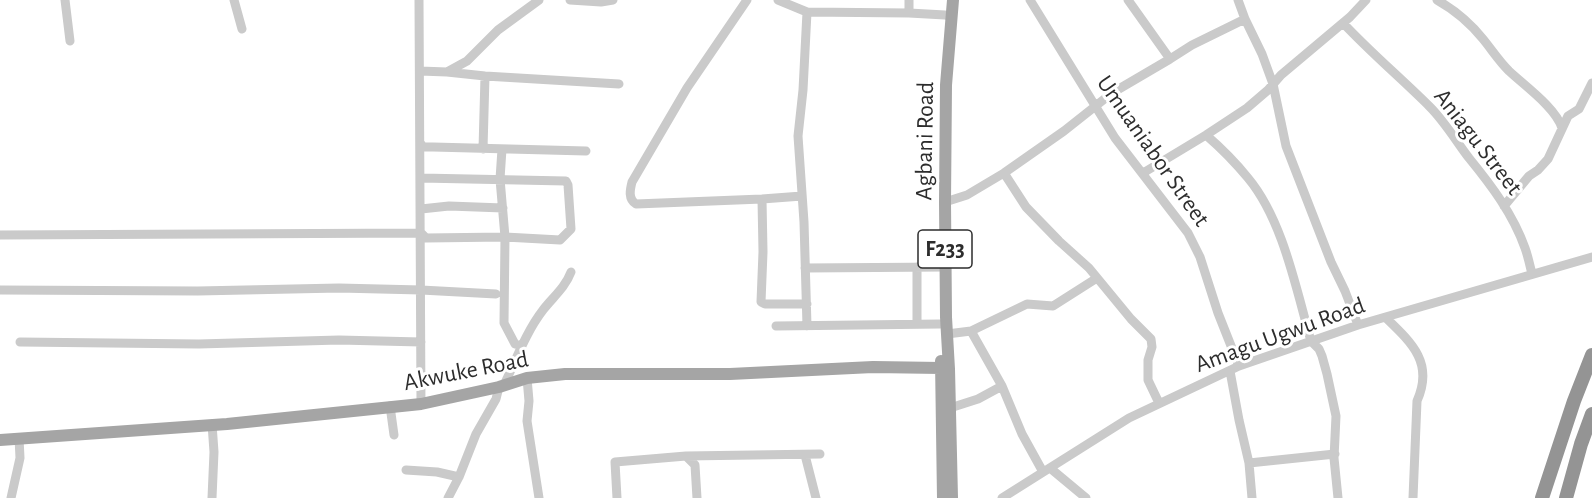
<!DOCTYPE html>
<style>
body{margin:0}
canvas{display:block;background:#fff}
</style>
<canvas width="1592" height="498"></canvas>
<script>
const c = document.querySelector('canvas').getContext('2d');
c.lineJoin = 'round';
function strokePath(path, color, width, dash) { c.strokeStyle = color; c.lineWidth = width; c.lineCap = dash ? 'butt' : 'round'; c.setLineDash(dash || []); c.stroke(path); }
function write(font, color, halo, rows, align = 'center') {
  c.font = font + ' "Alegreya Sans",sans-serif'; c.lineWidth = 6; c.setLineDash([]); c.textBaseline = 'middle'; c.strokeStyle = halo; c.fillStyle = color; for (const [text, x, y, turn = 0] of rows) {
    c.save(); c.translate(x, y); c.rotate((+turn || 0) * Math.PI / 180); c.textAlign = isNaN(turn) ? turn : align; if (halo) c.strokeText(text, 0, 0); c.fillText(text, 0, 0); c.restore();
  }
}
strokePath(new Path2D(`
 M65,0l5,41
 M234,0l8,29
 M419,0l2,404
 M570,0l31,2 12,-2
 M747,0l-60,88 -55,94c-2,8 -4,17 4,22l126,-5 40,-3
 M778,0l29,12 102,1 36,2 7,2
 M1030,0l85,138 73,95 12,24 18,56 21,53
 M1437,0c16,9 34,24 46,39 9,11 16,22 26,32 16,15 47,37 53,57
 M807,12l-4,78 -5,46 6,86 3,104
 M909,13v-13
 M1245,19l17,35 11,30 13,62 45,116 14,29 13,34
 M1343,23c28,30 58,55 87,84 15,15 26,34 39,51 22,27 44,56 56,90 3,8 5,18 7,26
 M1170,59l22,-14 53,-26 -7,-19
 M420,71l27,1 38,4 134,8
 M447,72l20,-11 31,-31 41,-30
 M1206,135c15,13 29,27 42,43 35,42 48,111 63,163l8,8 3,7 5,18 9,42 -2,42 4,40
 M421,144l2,3h10l153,4
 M483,149l2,-73
 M502,149l-2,30 5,58 -1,86 11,21 7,2
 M1004,173l22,34 33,34 30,27 42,51 20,20 1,8 -4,13v20l11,23
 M1143,173l63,-38 41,-27 21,-18 13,-15 69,-58 16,-17
 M762,199l1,53 -2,50 4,2h42
 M945,202l22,-7 37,-22 60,-42 48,-38 58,-34 -42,-59
 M1504,206l25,-30 9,-6 10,-11 20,-43 11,-7 13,-26
 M421,209l28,-3 54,2
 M0,235l421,-2 5,5 79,-1 55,3 11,-11 -3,-44 -2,-4 -145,-3
 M917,267v57
 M805,268l141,-1
 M0,290l198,1 141,-3 82,2 75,4
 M1386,318c26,25 48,45 31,83l-4,97
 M776,326l164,-2
 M971,331l31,55 20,48 21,38
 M947,334l24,-3 56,-27 26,2 44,-28
 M20,342l179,2 140,-4 82,2
 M1230,371l9,49 10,43 3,35
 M527,378l2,23 -2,20 12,77
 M504,385c12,-25 22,-53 39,-75 10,-13 22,-22 28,-38
 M390,406l4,29
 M950,408l28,-9 24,-13
 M805,455l11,43
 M686,456l9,9 2,33
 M1249,463l86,-9
 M1050,468l36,30
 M406,470l31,2 22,5
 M11,498l9,-40 -1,-20
 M212,498l2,-46 -2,-28
 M448,498l11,-21 17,-43 20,-35 3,-12
 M617,498l-2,-36 71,-6 134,-2
 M1002,498l127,-80 110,-52 119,-41 234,-68`), '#cacaca', 9);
strokePath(new Path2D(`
 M941,361l2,137
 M0,440l227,-16 194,-20 78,-17 28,-9 38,-4h165l143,-7 68,1
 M952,498l-3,-129 -3,-52 -1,-115 1,-117 7,-85`), '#a5a5a5', 12);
strokePath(new Path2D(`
 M1542,498l32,-97 18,-46
 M1566,498l15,-54 11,-30`), '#949494', 14);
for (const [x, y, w] of [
 [945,249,54]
]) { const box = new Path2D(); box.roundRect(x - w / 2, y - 19, w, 38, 4.5); c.fillStyle = '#fff'; c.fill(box); strokePath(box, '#2d2d2d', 1.5); }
write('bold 22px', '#2d2d2d', null, [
 ["F233",945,249]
]);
write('24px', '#2d2d2d', '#fff', [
 ["Agbani Road",925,141,-89],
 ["Aniagu Street",1478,142,52],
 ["Umuaniabor Street",1153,151,55],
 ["Amagu Ugwu Road",1280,335,-20],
 ["Akwuke Road",466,371,-11]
]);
</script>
